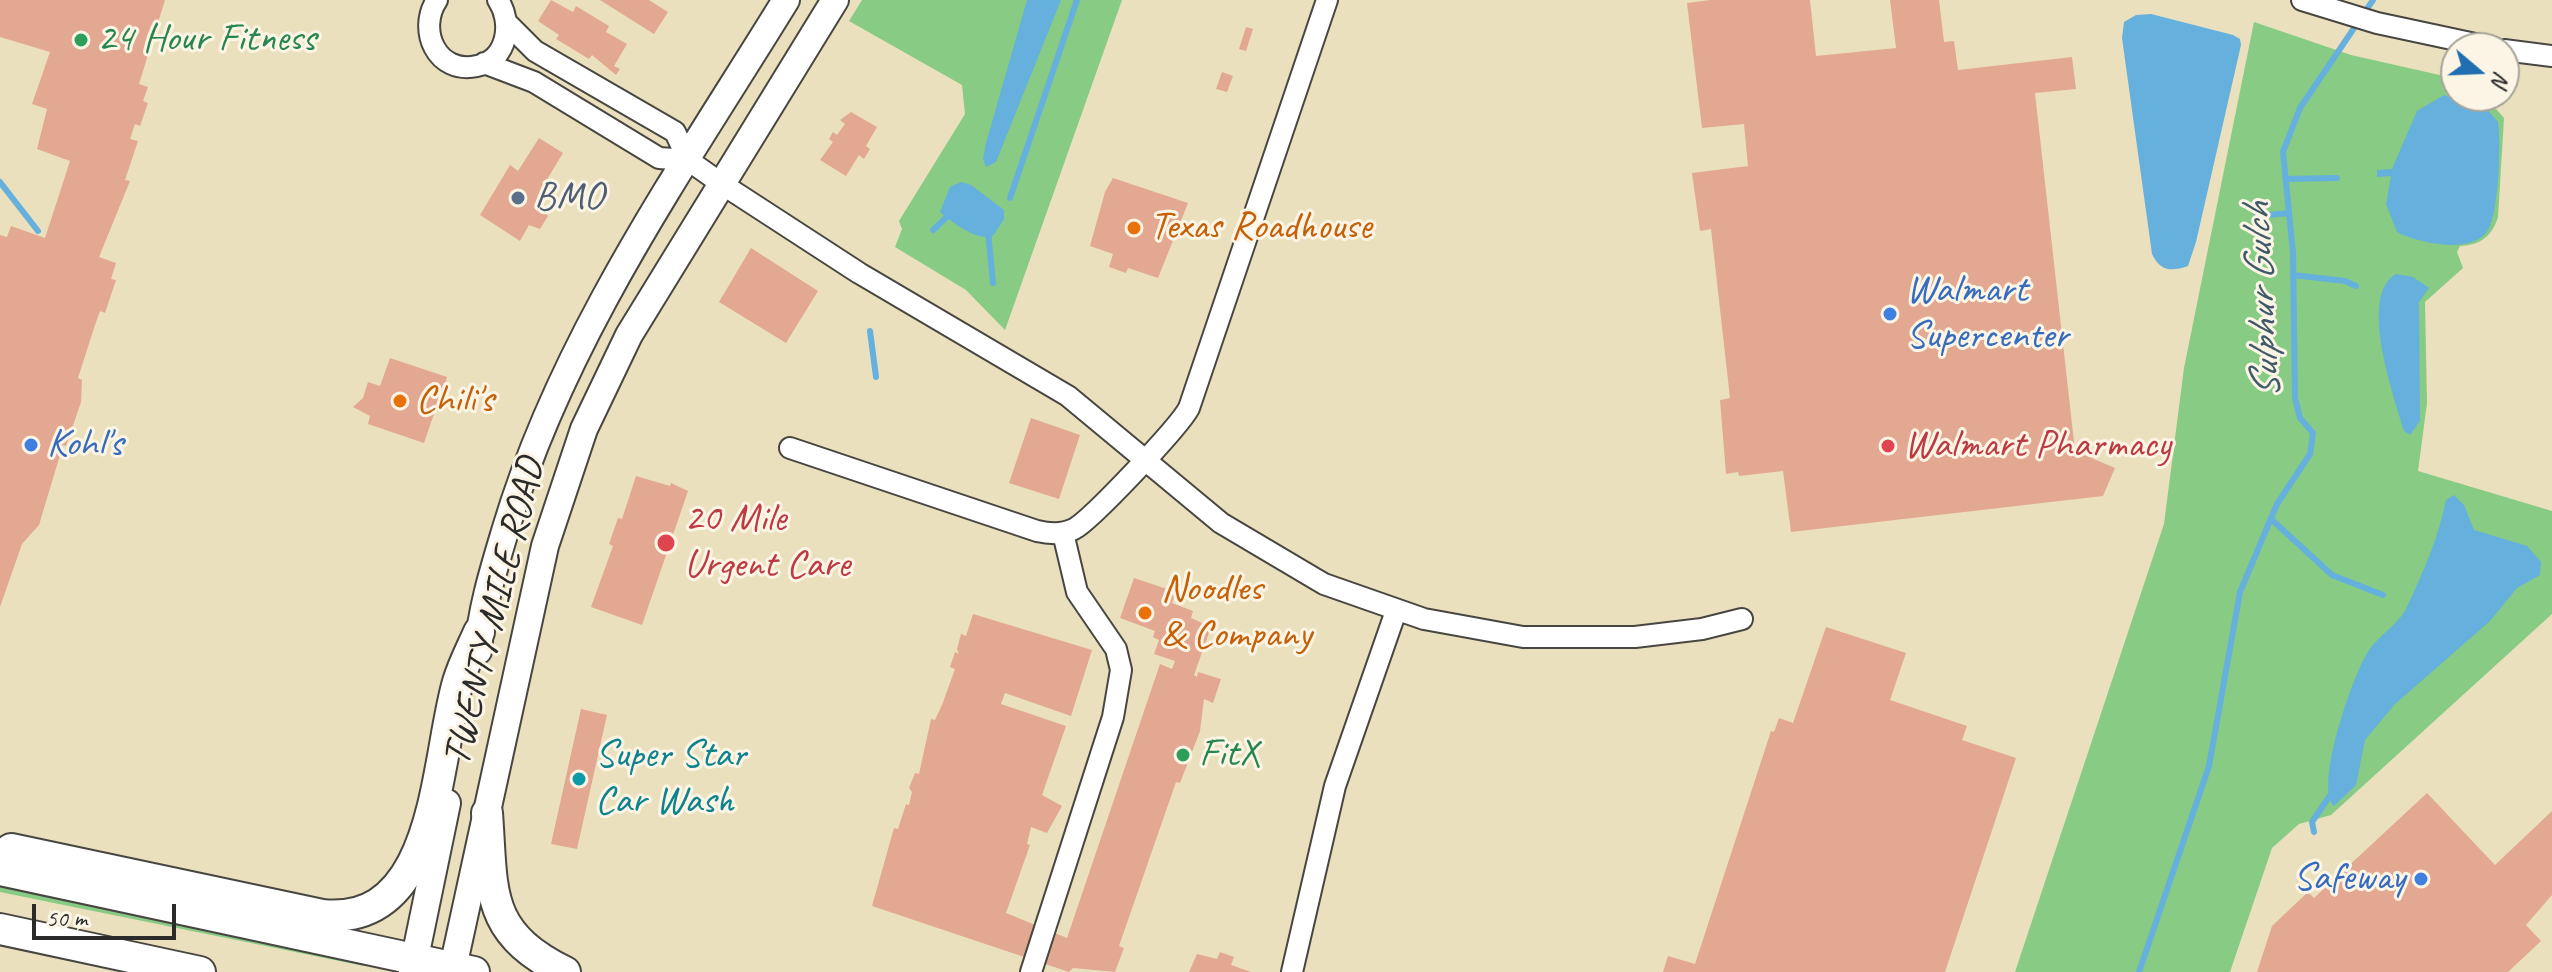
<!DOCTYPE html>
<style>
body{margin:0}
#map{position:relative;width:2552px;height:972px;overflow:hidden;background:#eae0bd;font-family:Caveat,sans-serif}
canvas{display:block}
.north{position:absolute;left:2440px;top:32px;width:80px;height:80px;box-sizing:border-box;background:#fcf5e5;border:2px solid #a8a49b;border-radius:50%;rotate:109deg;font-size:22px;font-weight:700;line-height:32px;text-align:center;color:#2b2b2b}
.north::after{content:'';display:block;margin:auto;width:28px;height:36px;background:#1f6fb2;clip-path:polygon(50% 0,100% 100%,50% 72%,0 100%)}
.scale{position:absolute;left:32px;top:904px;width:144px;height:36px;box-sizing:border-box;border:4px solid #2b2b2b;border-top:0;padding-left:10px;font-size:24px;line-height:28px;white-space:nowrap;color:#2b2b2b;-webkit-text-stroke:6px #fcf5e5;paint-order:stroke}
</style>
<div id="map">
<canvas width="2552" height="972"></canvas>
<div class="north">N</div>
<div class="scale">50 m</div>
</div>
<script>
const c = document.querySelector('canvas').getContext('2d');
c.lineJoin = 'round';
function paint(path, color) { c.fillStyle = color; c.fill(path, 'evenodd'); }
function strokePath(path, color, width, dash) { c.strokeStyle = color; c.lineWidth = width; c.lineCap = dash ? 'butt' : 'round'; c.setLineDash(dash || []); c.stroke(path); }
function write(font, color, halo, rows, align = 'center') {
  c.font = font + ' Caveat,sans-serif'; c.lineWidth = 6; c.setLineDash([]); c.textBaseline = 'middle'; c.strokeStyle = halo; c.fillStyle = color; for (const [text, x, y, turn = 0] of rows) {
    c.save(); c.translate(x, y); c.rotate((+turn || 0) * Math.PI / 180); c.textAlign = isNaN(turn) ? turn : align; if (halo) c.strokeText(text, 0, 0); c.fillText(text, 0, 0); c.restore();
  }
}
paint(new Path2D(`
 M862,0h260l-117,330 -39,-40 -71,-43 7,-18 -3,-8 66,-107 -3,-29 -113,-64z
 M2254,22l97,33 93,21 1,10 11,10 35,7 13,15 -6,99c-6,19 -17,28 -38,29l-3,6 6,16 -38,34 2,101 -9,68 134,40v103l-221,201 -32,9 -27,24 -42,124h-215l149,-448 20,-156z
 M0,887l362,77 2,2 -364,-74z`), '#87cb84');
paint(new Path2D(`
 M1027,0h34l-65,162 -10,5 -3,-8 3,-16z
 M2151,14l82,21 7,4 1,6 -45,197 -8,24c-17,6 -28,5 -36,-12l-30,-216 2,-16 12,-7z
 M2444,95l41,12 13,15c3,20 1,97 -12,111 -18,21 -68,10 -89,-1l-11,-28 5,-28 -14,1v-7l15,-1 25,-58z
 M961,182l10,3 33,25v9l-11,17c-18,5 -39,-13 -53,-24l10,-25z
 M2396,274l17,3 16,11 -10,14 1,119 -10,14 -6,-4c-9,-32 -47,-135 -8,-157z
 M2454,495l10,10 10,25 53,16 14,16 -1,13 -23,13 -27,33 -96,84 -29,35 -9,45 -22,21c-20,-20 18,-127 32,-151 10,-18 30,-28 40,-46 16,-34 33,-72 40,-109z`), '#66b0de');
strokePath(new Path2D(`
 M2285,179l52,-1
 M0,182l38,49
 M1010,198l67,-198
 M2257,216l32,-3
 M933,230l18,-17
 M988,231l5,52
 M2293,275l52,6 11,5
 M870,331l6,46
 M2271,519l61,56 51,20
 M2314,832l-2,-10 19,-28
 M2139,972l70,-206 31,-174 37,-88 33,-50 3,-21 -13,-15 -5,-20 -2,-145 -10,-101 17,-44 73,-108`), '#66b0de', 6);
paint(new Path2D(`
 M0,0h165l-26,84 9,3 -5,14 5,2 -8,23 -5,-2 -5,15 8,2 -13,39 5,1 -31,76 17,6 -5,16 5,1 -11,33 -5,-2 -6,17 -16,50 4,2 -1,22 -15,44 -3,-1 -24,80 -17,19 -22,63v-372l7,2 4,-11 34,12 25,-77 -33,-12 10,-40 -15,-5 18,-52 -50,-15z
 M551,0l22,12 3,-6 33,20 -3,6 21,12 -13,22 6,3 -4,6 -24,-20 -3,4 -33,-20 3,-4 -21,-14z
 M600,0h49l19,12 -14,22z
 M1710,0h100l6,56 80,-8 -6,-48h49l5,42 10,-1 4,29 114,-13 4,32 -41,4 40,358 40,17 -12,28 -312,36 -8,-61 -44,5 -1,-4 -12,2 -6,-74 10,-2 -19,-169 -11,2 -8,-58 56,-7 -4,-42 -42,4 -15,-125z
 M1246,27l7,2 -7,22 -7,-2z
 M1222,72l11,4 -6,16 -11,-3z
 M851,112l26,15 -11,19 4,3 -6,10 -5,-4 -13,21 -26,-16 13,-18 -4,-3 4,-7 4,3 8,-11 -5,-4z
 M539,138l24,15 -20,33 8,4 -11,16 8,10 -8,13 -11,-4 -9,16 -40,-26 30,-50 8,6z
 M1113,178l75,25 -30,75 -30,-10 -2,5 -17,-6 4,-13 -23,-8 15,-54z
 M751,248l67,43 -32,52 -67,-41z
 M390,358l57,19 -9,35 -3,-1 -11,32 -56,-19 2,-8 -17,-9 10,-9 5,-16 12,4z
 M1031,418l49,17 -21,64 -50,-16z
 M636,476l34,10 1,-3 17,8 -46,134 -51,-18 22,-61 -4,-2 9,-26 4,1z
 M1134,578l42,14 -4,11 21,8 -2,7 20,9 -17,48 3,2 1,-5 23,7 -8,24 -9,-4 -4,32 -20,52 -4,-1 -57,164 5,2 -9,24 -42,-4 -4,4 -197,-66 22,-78 4,1 8,-25 3,1 3,-13 -3,-4 6,-15 4,1 12,-55 4,1 7,-15 13,-36 -5,-2 5,-15 4,2 -2,-5 4,-15 5,2 7,-22 119,36 -21,66 -66,-23 -4,11 65,22 -24,69 20,11 -15,27 -16,-6 -4,17 3,1 -24,68 61,25 93,-274 12,5 3,-8 -21,-7 5,-14 -6,-3 2,-6 -35,-13z
 M1826,627l80,26 -16,47 77,26 -5,14 54,18 -71,214h-282l5,-16 27,8 76,-233 3,1 5,-14 14,5z
 M581,709l26,6 -30,134 -26,-5z
 M2427,793l68,72 57,-54v84l-26,30 15,16 -33,31h-251l15,-46 36,-34 6,6z
 M1220,952l14,5 -3,8 20,7h-62l8,-18 20,5z`), '#e3a891');
const minor = new Path2D(`
 M437,0c-20,30 0,75 40,66 31,-6 36,-44 21,-66
 M2302,0l75,23 117,25
 M508,24l27,27 140,81 13,28 34,24 137,89 209,123 153,127 103,61 100,35 99,18h112l67,-8 40,-10
 M2504,50l48,6
 M484,63l50,19 125,76 29,2
 M790,448l247,83c13,3 25,4 37,-2 17,-9 105,-102 115,-121l138,-408
 M1031,972l82,-255 8,-47 -5,-21 -39,-57 -14,-59
 M1292,972l43,-186 61,-175`);
const major = new Path2D(`
 M478,651c3,-42 16,-83 28,-123 58,-193 176,-359 280,-528
 M412,972l35,-169
 M452,972l93,-426 39,-117 45,-94 206,-335`);
const highway = new Path2D(`
 M487,813c6,79 -3,119 78,159
 M0,857l11,-8 311,66c117,12 113,-154 136,-233 5,-17 14,-34 21,-50
 M0,870l474,102
 M0,929l200,43`);
strokePath(minor, '#484641', 24);
strokePath(major, '#484641', 30);
strokePath(highway, '#484641', 34);
strokePath(minor, '#fff', 20);
strokePath(major, '#fff', 26);
strokePath(highway, '#fff', 30);
for (const [x, y, r, color] of [
 [81,40,8,"#2e9e5b"],
 [518,198,8,"#5c6f8a"],
 [1134,228,8,"#e8710a"],
 [1890,314,8,"#3f7fe0"],
 [400,401,8,"#e8710a"],
 [31,445,8,"#3f7fe0"],
 [1888,446,8,"#e0444e"],
 [666,543,10,"#e0444e"],
 [1145,613,8,"#e8710a"],
 [1183,755,8,"#2e9e5b"],
 [579,779,8,"#0f9aa8"],
 [2421,879,8,"#3f7fe0"]
]) { const dot = new Path2D(); dot.arc(x, y, r, 0, 2 * Math.PI); c.fillStyle = color; c.fill(dot); strokePath(dot, '#fcf5e5', 3); }
write('40px', '#27864d', '#fcf5e5', [
 ["24 Hour Fitness",97,40],
 ["FitX",1199,755]
], 'left');
write('40px', '#4e5e75', '#fcf5e5', [
 ["BMO",534,198]
], 'left');
write('40px', '#c56008', '#fcf5e5', [
 ["Texas Roadhouse",1150,228],
 ["Chili's",416,401],
 ["Noodles",1161,590],
 ["& Company",1161,636]
], 'left');
write('40px', '#366cbe', '#fcf5e5', [
 ["Walmart",1906,291],
 ["Supercenter",1906,337],
 ["Kohl's",47,445],
 ["Safeway",2405,879,"right"]
], 'left');
write('40px', '#be3a42', '#fcf5e5', [
 ["Walmart Pharmacy",1904,446],
 ["20 Mile",684,520],
 ["Urgent Care",684,566]
], 'left');
write('40px', '#2b2b2b', '#fcf5e5', [
 ["TWENTY MILE ROAD",495,612,-76]
]);
write('40px', '#0d838f', '#fcf5e5', [
 ["Super Star",595,756],
 ["Car Wash",595,802]
], 'left');
write('italic 42px', '#405a6a', '#fcf5e5', [
 ["Sulphur Gulch",2263,301,-93]
]);
</script>
